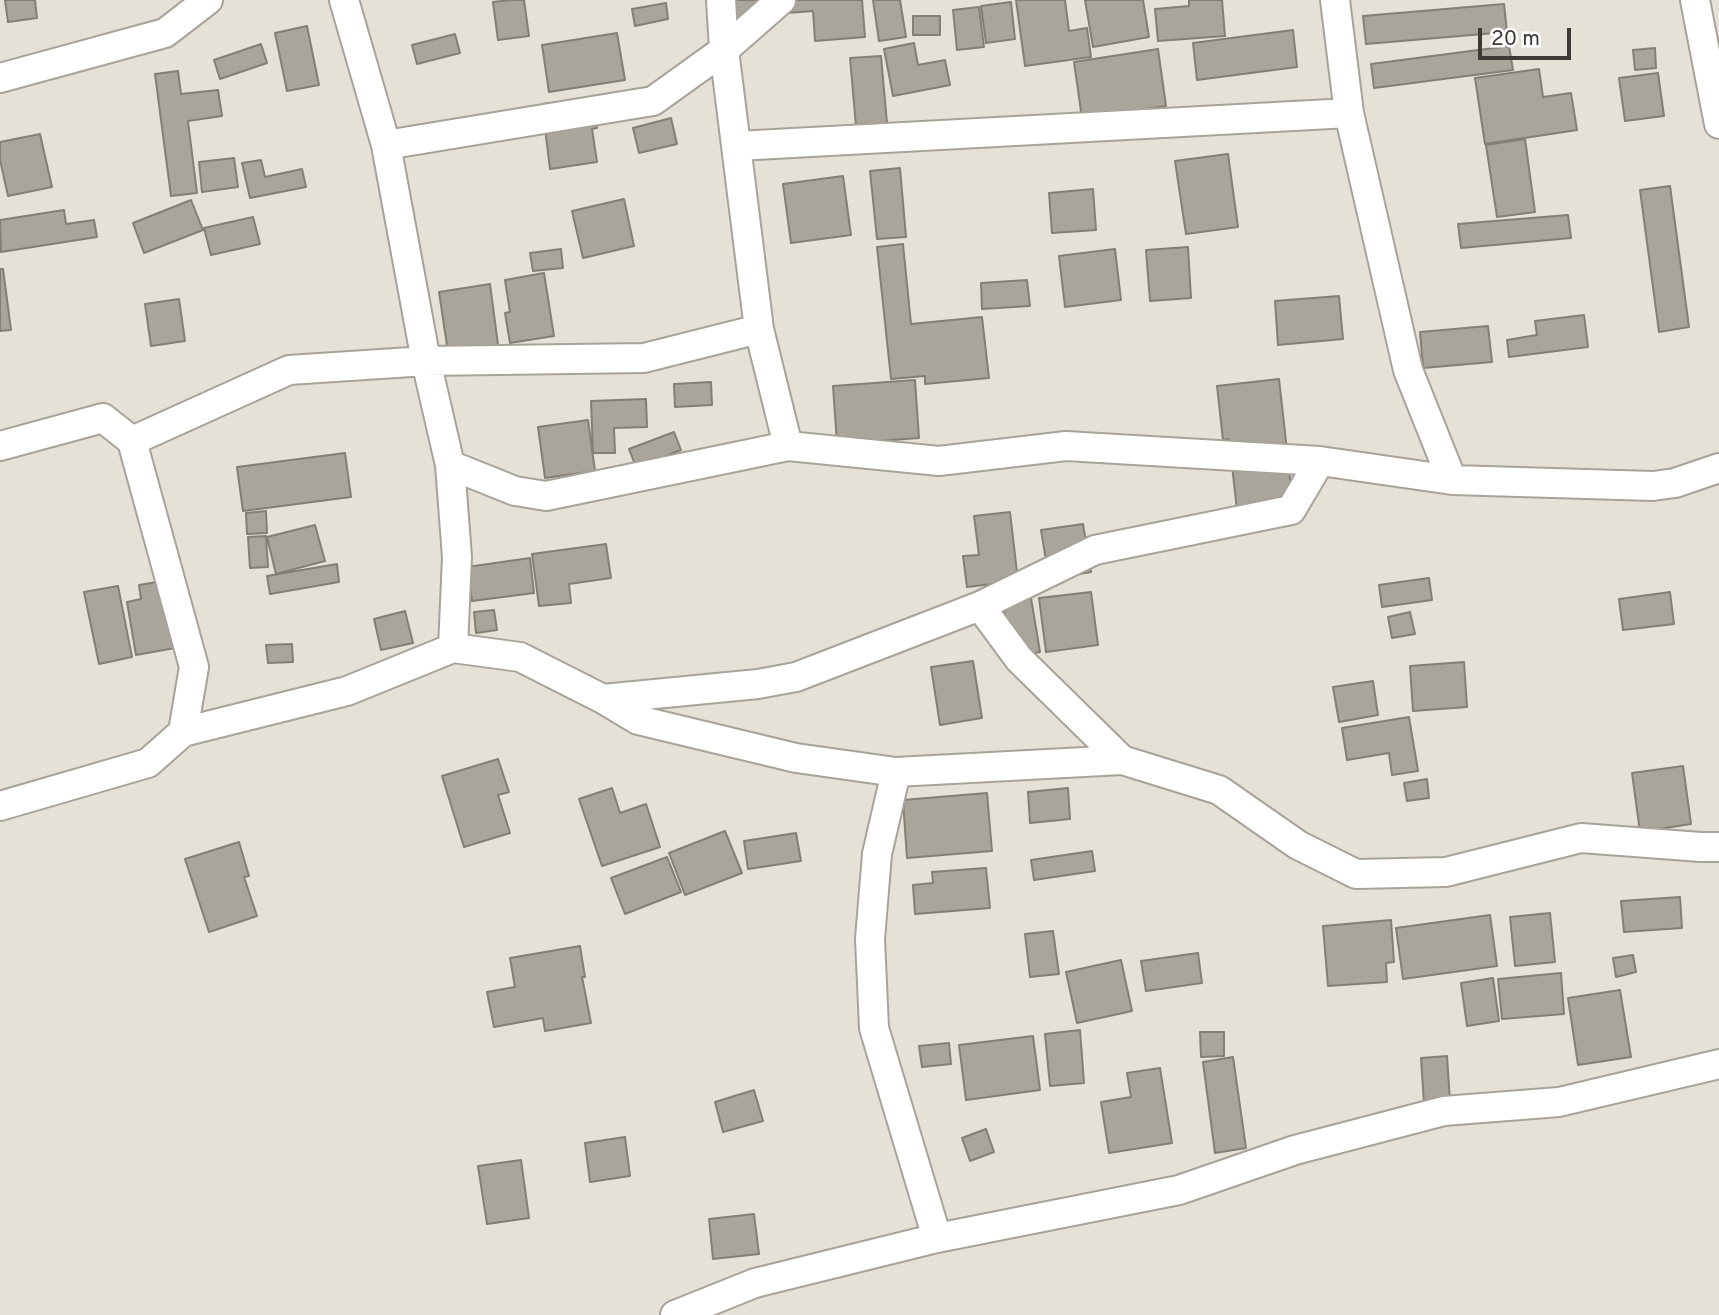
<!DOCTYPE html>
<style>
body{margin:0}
#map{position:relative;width:1719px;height:1315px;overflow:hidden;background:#e6e1d6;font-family:Overpass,sans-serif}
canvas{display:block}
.scale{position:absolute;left:1478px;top:28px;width:93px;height:32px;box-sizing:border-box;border:4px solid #3b3a35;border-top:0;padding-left:9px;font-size:21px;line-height:24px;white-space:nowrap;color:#3b3a35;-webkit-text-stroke:5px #fff;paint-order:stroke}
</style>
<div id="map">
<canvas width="1719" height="1315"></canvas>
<div class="scale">20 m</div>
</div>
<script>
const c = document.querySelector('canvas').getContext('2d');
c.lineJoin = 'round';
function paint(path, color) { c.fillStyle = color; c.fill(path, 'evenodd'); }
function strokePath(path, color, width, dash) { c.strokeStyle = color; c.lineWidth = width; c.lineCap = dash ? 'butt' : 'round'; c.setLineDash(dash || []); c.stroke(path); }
const building = new Path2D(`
 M5,0h30l2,18 -29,4z
 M511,0h13l5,36 -31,4 -5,-38z
 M735,0h127l3,37 -50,4 -2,-30 -77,6z
 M873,0h27l6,37 -27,4z
 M1016,0h49l4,31 18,-3 4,29 -66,9z
 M1085,0h58l6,37 -56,10z
 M1189,0h33l3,36 -67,5 -3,-32 34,-3z
 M1011,2l4,37 -29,4 -5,-37z
 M666,3l2,16 -33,7 -3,-17z
 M1504,4l3,28 -141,12 -3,-28z
 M979,7l5,40 -27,3 -4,-40z
 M913,16h27v19h-27z
 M307,26l12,59 -32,6 -12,-58z
 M1293,30l4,37 -100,13 -4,-37z
 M617,33l8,47 -76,12 -7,-47z
 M455,34l5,19 -43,11 -5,-19z
 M914,43l4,22 27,-5 5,25 -57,11 -9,-47z
 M261,44l6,19 -47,16 -6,-19z
 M1509,46l4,24 -139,18 -3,-24z
 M1655,48l1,20 -21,2 -2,-20z
 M1158,49l8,57 -84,12 -8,-56z
 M881,56l6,67 -31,3 -6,-68z
 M1539,69l4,28 28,-4 6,37 -92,14 -10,-66z
 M178,71l3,23 37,-4 4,26 -34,5 9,72 -26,3 -16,-122z
 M1658,73l6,43 -39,5 -6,-43z
 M593,98l4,30 -5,1 5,33 -47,7 -8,-65z
 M671,118l6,26 -38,9 -6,-25z
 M40,134l12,53 -44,9 -8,-36v-18z
 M1525,139l10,73 -38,5 -11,-72z
 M1228,154l10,73 -52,7 -11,-73z
 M234,158l4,29 -36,5 -3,-30z
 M261,160l4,17 37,-8 4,18 -56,11 -8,-35z
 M900,168l6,69 -29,2 -7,-68z
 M843,176l8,59 -60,8 -8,-59z
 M1670,186l19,141 -30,5 -19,-142z
 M1093,189l3,41 -44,3 -3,-40z
 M624,199l10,47 -51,12 -11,-47z
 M191,200l12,30 -59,23 -11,-30z
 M64,210l2,14 28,-4 3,17 -96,15 -1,-32z
 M1568,215l3,23 -110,10 -3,-24z
 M253,217l7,27 -49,11 -7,-27z
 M903,244l8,80 71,-7 7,61 -64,6v-8l-34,3 -14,-132z
 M1188,247l3,51 -41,3 -4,-51z
 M561,249l2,19 -30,3 -3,-18z
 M1115,249l6,51 -56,7 -6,-51z
 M0,269h3l8,61 -11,1z
 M544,273l10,63 -44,7 -5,-30 5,-1 -5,-32z
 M1027,280l3,26 -48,3 -1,-26z
 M490,284l8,61 -50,7 -9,-60z
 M1339,296l4,43 -65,6 -3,-44z
 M179,299l6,42 -34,5 -6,-42z
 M1584,315l4,32 -79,10 -2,-17 30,-5 -2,-14z
 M1488,326l4,36 -69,6 -3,-36z
 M1279,379l14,125 -56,6 -8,-71 -6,1 -6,-54z
 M915,380l4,58 -82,6 -4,-58z
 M711,382l1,23 -37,2 -1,-23z
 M646,399l1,28 -33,1 1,25h-22l-2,-52z
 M588,420l7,51 -50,7 -7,-51z
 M674,432l7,18 -45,17 -7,-18z
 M345,453l6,44 -108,14 -6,-44z
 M266,511l1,22 -20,1 -1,-21z
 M1010,512l8,69 -51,6 -4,-31 16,-1 -5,-39z
 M1083,524l8,48 -42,7 -8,-49z
 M315,525l10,36 -49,13 -9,-37z
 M266,536l2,31 -18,1 -2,-31z
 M606,544l5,34 -42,6 2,19 -32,3 -7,-52z
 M530,558l4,35 -62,8 -5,-34z
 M337,564l2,18 -69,12 -3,-18z
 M181,578l11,67 -56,10 -9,-53 14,-3 -2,-14z
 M1429,578l3,22 -50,7 -3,-22z
 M118,586l14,71 -33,7 -15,-72z
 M1091,592l7,53 -52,7 -7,-54z
 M1670,592l4,32 -51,6 -4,-31z
 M1031,598l9,54 -28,5 -9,-55z
 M494,610l3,20 -21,3 -2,-21z
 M405,611l8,32 -32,7 -7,-31z
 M1410,612l5,22 -23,4 -4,-21z
 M292,644l1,18 -25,1 -2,-18z
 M973,661l9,57 -42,7 -9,-58z
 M1464,662l3,45 -54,4 -3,-45z
 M1373,681l5,34 -39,7 -6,-35z
 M1409,717l9,54 -26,4 -3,-22 -42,7 -5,-32z
 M498,759l11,33 -11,3 12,38 -46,14 -22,-71z
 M1683,766l8,58 -51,8 -8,-59z
 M1427,779l2,19 -22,3 -3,-18z
 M612,788l8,25 26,-9 14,43 -58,19 -23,-67z
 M1068,788l2,31 -40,4 -2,-31z
 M987,793l5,58 -85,7 -4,-58z
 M725,831l17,42 -57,22 -16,-42z
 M796,833l5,28 -53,8 -4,-28z
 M239,842l10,34 -5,1 13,39 -48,16 -24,-73z
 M1092,851l3,20 -61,9 -3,-20z
 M667,857l14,35 -56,22 -14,-36z
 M986,868l4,40 -75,6 -2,-29 20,-2 -1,-11z
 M1680,897l2,31 -58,4 -3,-31z
 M1550,913l5,49 -40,4 -5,-49z
 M1490,915l7,51 -94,13 -7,-51z
 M1391,920l3,42 -8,1 1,19 -59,4 -5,-60z
 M1053,931l6,43 -29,3 -5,-43z
 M580,946l5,31h-3l9,46 -46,8 -2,-13 -49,9 -7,-35 28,-5 -5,-29z
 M1198,953l4,30 -56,8 -5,-30z
 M1633,955l3,17 -20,5 -3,-19z
 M1121,960l11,51 -55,12 -11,-51z
 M1561,973l3,41 -62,5 -4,-40z
 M1493,978l6,43 -32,5 -6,-43z
 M1620,990l11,67 -53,8 -10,-67z
 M1080,1030l4,53 -34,3 -5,-52z
 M1200,1032h24v24l-23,1z
 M1033,1036l7,54 -74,10 -7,-55z
 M949,1043l2,21 -29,3 -3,-21z
 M1447,1056l4,60 -26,2 -4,-60z
 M1233,1057l13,91 -31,5 -12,-91z
 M1160,1068l12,75 -63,10 -8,-51 30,-5 -4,-24z
 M754,1090l9,31 -40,11 -8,-30z
 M986,1129l8,23 -24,9 -8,-23z
 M625,1137l5,39 -40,6 -5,-39z
 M521,1160l8,58 -42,6 -9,-58z
 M754,1214l5,40 -46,5 -4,-40z`);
paint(building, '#a9a59b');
strokePath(building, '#837f75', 2);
const street = new Path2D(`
 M344,0l42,145 40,216 24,104 7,92 -4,91
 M721,0l3,50 35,279 29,117 151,15 127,-15 254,15 132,19 201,6 22,-3 44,-15
 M1335,0l14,113 59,257 44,110
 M1695,0l24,124
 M0,78l165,-45 43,-33
 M386,145l267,-44 71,-51 57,-50
 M737,146l612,-33
 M132,441l157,-71 137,-9 218,-3 115,-29
 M0,446l103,-28 29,23 62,226 -11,65
 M450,465l65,26 31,5 242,-50
 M980,606l39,53 103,101
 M603,699l35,21 158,38 100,14 226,-12 97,30 79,55 58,29 90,-2 135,-34 120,9h18
 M896,772l-19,82 -7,85 4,89 63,210
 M0,806l148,-43 35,-31 164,-41 106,-43 67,9 83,42 155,-15 38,-7 184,-71 115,-56 196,-40 29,-49
 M675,1315l80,-32 182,-45 242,-48 116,-40 149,-39 115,-9 160,-38`);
strokePath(street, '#a8a399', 32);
strokePath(street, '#fff', 28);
</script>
